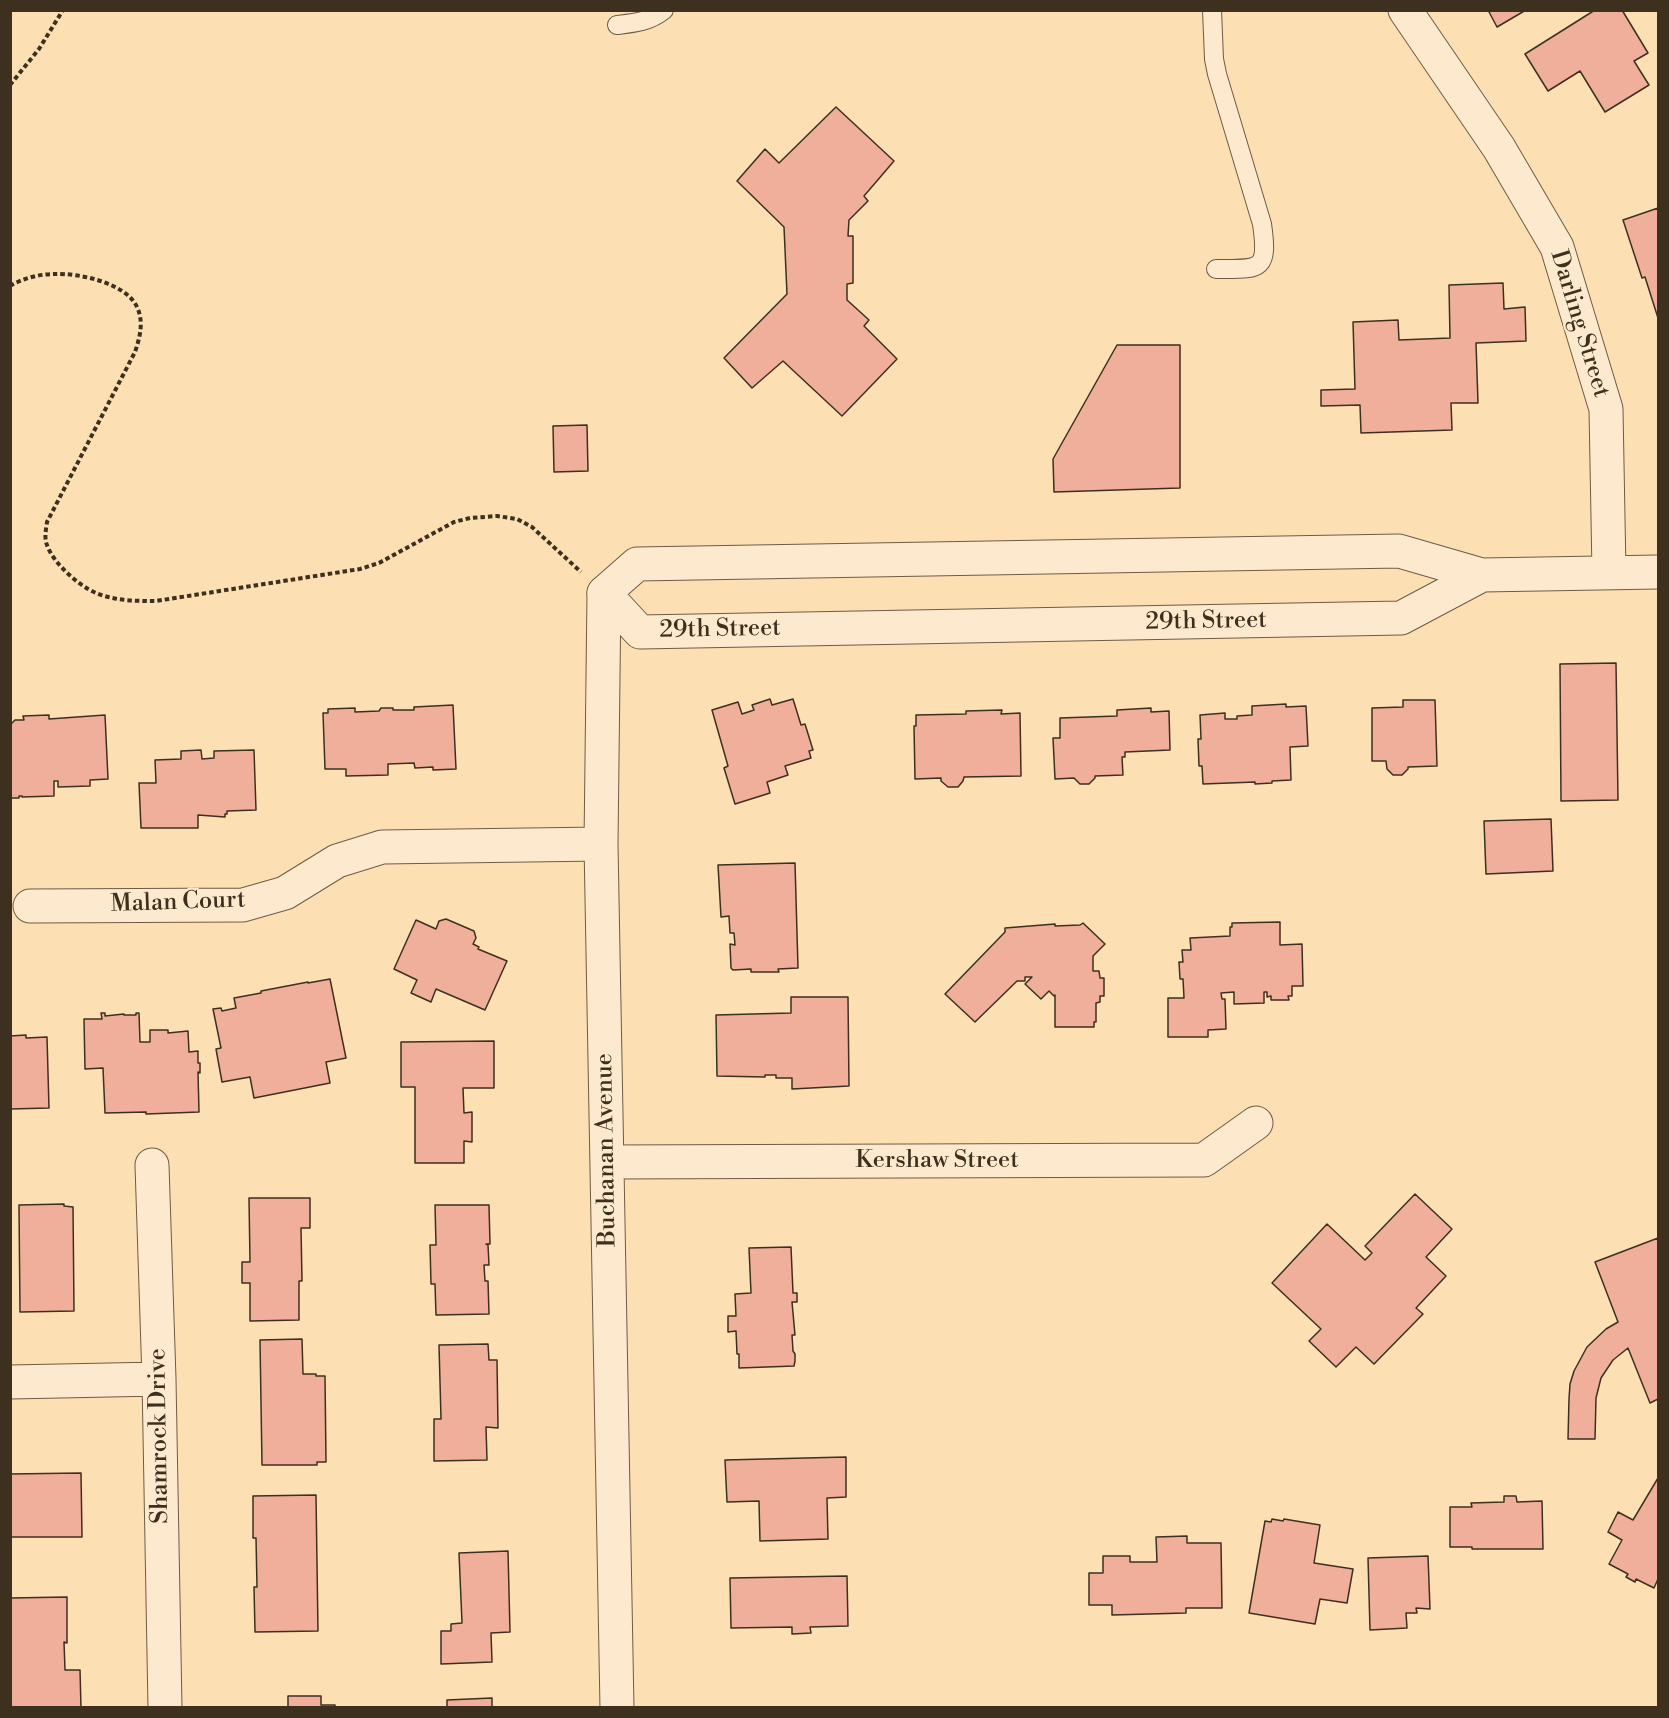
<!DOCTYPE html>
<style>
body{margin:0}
#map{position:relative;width:1669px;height:1718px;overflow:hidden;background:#fcdfb3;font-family:"Libre Bodoni",serif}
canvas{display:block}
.frame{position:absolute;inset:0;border:12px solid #3d301f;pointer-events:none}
</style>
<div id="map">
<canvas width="1669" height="1718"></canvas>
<div class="frame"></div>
</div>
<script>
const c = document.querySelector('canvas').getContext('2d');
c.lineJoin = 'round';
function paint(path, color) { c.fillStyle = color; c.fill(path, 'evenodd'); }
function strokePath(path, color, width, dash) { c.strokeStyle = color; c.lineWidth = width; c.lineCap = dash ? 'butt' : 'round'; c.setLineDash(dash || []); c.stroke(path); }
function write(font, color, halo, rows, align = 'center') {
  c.font = font + ' "Libre Bodoni",serif'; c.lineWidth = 4.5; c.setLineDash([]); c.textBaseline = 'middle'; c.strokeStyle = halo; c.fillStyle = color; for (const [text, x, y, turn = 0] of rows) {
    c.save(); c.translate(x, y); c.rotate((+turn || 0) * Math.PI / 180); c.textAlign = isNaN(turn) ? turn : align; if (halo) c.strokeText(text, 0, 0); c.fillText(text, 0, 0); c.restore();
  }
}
const building = new Path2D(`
 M1488,10h38l-29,17z
 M1595,10h27l26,43 -14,8 15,24 -44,27 -25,-41 -32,20 -23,-37z
 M836,107l58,54 -30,35 4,5 -19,19 -1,16h5v47l-6,1v16l22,20 -5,6 33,33 -55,57 -59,-55 -31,27 -28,-30 63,-64 -3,-67 -47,-46 28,-32 14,14z
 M1658,208v110l-13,-41 -3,1 -19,-58z
 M1503,283l1,26 21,-2 1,34 -50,2 2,60h-27l1,27 -91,3 -1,-28 -39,1v-16l34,-1 -2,-67 45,-2 1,20 51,-2 -1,-53z
 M1117,345h63v143l-126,4 -1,-33z
 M587,425l1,46 -34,1 -1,-46z
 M1616,663l2,137 -57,1 -1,-137z
 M770,699l2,6 21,-6 8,26 4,-1 8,26 -4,1 2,7 -26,8 3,9 -21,7 3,11 -35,11 -11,-36 4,-2 -16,-56 26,-8 4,12 12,-4 -2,-5z
 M1403,700h32l2,66 -29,1v2l-6,6h-9l-6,-6 -1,-8h-14v-53l31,-1z
 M1286,704v3l20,-1 2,40 -18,1 1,33 -19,1v2l-17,1v-2l-52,2 -1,-18h-3l-1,-27h3l-1,-24 25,-2v6h12v-3l15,-1v-9z
 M453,705l3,64 -23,1v-3l-18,1 -1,-5 -26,1v11l-42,1v-7h-21l-2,-56h5v-4l27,-1v4l24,-1 2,-3h12v2h21v-3z
 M1151,708v4l18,-1 1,39 -45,2v5h-3l1,18 -28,1v2l-6,6h-9l-6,-6 -19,1 -2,-41h7v-20l57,-2v-6z
 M1002,710l-1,4 19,-1 1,63 -57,1 -1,4 -5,6h-10l-7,-6v-3l-26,1 -1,-53h2v-11l50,-1v-3z
 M49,715v4l56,-4 3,64 -18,1v6l-32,1v-6h-4v15l-32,1v-1h-3v2h-9v-73l5,-5h9l-1,-4z
 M201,750l1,9 12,-1v-7l40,-1 2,60 -29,1v3h-2v3l-27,-2v13h-57l-2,-45h17l-1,-23 26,-1v-8z
 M1551,819l2,52 -67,3 -2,-53z
 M795,863l3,105 -20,1 1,3h-28v-3l-18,1 -2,-2 -1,-24 5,1 -1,-12h-4l-1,-17 -8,1 -3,-52z
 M446,919l28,12 2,7 -3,6 6,3 -1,2 29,12 -22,49 -49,-21 -5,13 -20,-9 6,-13 -23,-11 22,-49 20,9 3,-8z
 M1280,922v23l22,-1 1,42h-11v10h-4l1,4h-18v-4l-4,1v-5h-3v11l-30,1v-12l-13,1 1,6h3l1,30 -18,1v7h-40v-39h16l-1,-19h-3l-1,-17h4l-1,-12h9l-1,-12 40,-2v-9h2v-4z
 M1083,923l22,21 -12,12v15h6l1,7h4v18h-4v6l-4,1v19h-2v5h-39v-32l-1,1 -5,-5 -8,8 -16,-15 7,-7h-7v4h-8l-42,41 -30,-28 60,-62v-4l50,-4v2l25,-1z
 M330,979l16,79 -20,4 4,21 -76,15 -4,-21 -28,5 -6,-33 5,-1 -8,-39 8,-1 1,3 14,-3 -2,-10 27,-5v-2l47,-9v1z
 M791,997h57l1,89 -57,3v-11h-16v-3h-11v2l-48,-1 -1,-61 75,-2z
 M101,1013h4v3l19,-2v1h12v-2h3l1,29h10v-12h18v3l20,-2 1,21 9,-1v12h2v10l-2,-1 1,40 -53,2v-2l-41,1 -2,-45 -18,1 -1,-50h18z
 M26,1035v3l21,-1 2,71 -39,1v-73z
 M494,1041v47h-31l1,25 8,-1v30l-8,-1v22h-49v-76h-14v-45z
 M1415,1194l37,35 -26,28 20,19 -30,32 7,6 -49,50 -18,-17 -20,20 -27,-26 12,-12 -49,-46 55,-59 38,36 7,-7 -7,-7z
 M249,1198h61v30h-9l1,53h-3v39l-49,1v-38h-8v-21h8z
 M64,1204v2l9,1 1,104 -54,1 -1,-107z
 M435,1205h54l1,39h-4l2,1 1,20h-5l1,16h3l1,33 -53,1 -1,-31h-4l-1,-39h6z
 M1658,1238v161l-8,4 -22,-55 -15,12 -12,18 -5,20 -1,41h-27l1,-40 1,-15 4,-13 13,-24 19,-18 12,-7 -23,-60z
 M791,1247l2,46h4v9h-5l3,33h-3l1,16 2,3v7l-1,5 -55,2v-14h-2l-1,-23 -8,1v-16h8l-1,-22 16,-1 -2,-45z
 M302,1339l1,35h13v2h9l1,86h-9v3h-55l-2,-125z
 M488,1344l1,16h8l1,68 -12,-1 1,33 -53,1v-42h7l-2,-74z
 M846,1457v40l-19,1 1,41 -68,2 -1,-40 -32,1 -2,-42z
 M81,1473l1,64h-72v-63z
 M1658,1478v101l-4,9 -18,-9 -1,3 -9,-5 2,-3 -19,-10 13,-24 -14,-8 10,-20 15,8z
 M316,1495l2,136 -63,1 -1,-45h3l-1,-49h-3v-42z
 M1504,1496h12l1,6 25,-1 1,48h-71v-2h-22v-40h22l-1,-4 33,-1z
 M1272,1519l11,2 1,-2 36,6 -6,38 39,6 -6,34 -27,-4 -5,25 -66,-11 16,-92 6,1z
 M1187,1536v7h34l1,65h-36v5l-74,2v-10h-23v-32h14v-17h27v6h27l-1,-25z
 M508,1551l2,81 -19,1 1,29 -51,2v-33h10v-7l11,-1 -3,-70z
 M1428,1556l2,53 -14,-1 1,5h-11l1,15 -37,2 -2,-72z
 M847,1576l1,50 -38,1 1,6 -19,1v-7l-61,1 -1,-50z
 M67,1597v46l-3,-1 1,28h15l1,38h-71v-110z
 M288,1696h33v9h14v3h-47z
 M492,1698v10h-45v-8z`);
paint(building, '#f0af9a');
strokePath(building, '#3d301f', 1.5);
const service = new Path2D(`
 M1212,10l2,49 3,15 45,150c7,48 -2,45 -46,45
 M617,25c18,-2 32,-3 47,-15`);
const minor = new Path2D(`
 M1405,10l94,138 58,99 49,162 3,163
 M604,593l-3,251 16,864
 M30,906l213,-1 42,-12 52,-32 45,-14 219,-3
 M607,1162l597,-2 52,-37
 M152,1165l7,214 6,329
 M10,1382l149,-3`);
const tertiary = new Path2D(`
 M1482,575l-81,43 -761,14 -36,-39 33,-29 762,-13 83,24 176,-3`);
strokePath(service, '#6d5c44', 20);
strokePath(minor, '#6d5c44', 35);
strokePath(tertiary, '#6d5c44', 35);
strokePath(new Path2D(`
 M10,85l29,-36 24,-39
 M10,286c13,-8 30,-12 45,-12 24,-1 71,9 82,33 7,15 3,30 -2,45l-88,170c-1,8 -3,16 0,23 6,18 32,41 49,48 19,8 40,8 60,8l204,-32 19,-6 75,-41 16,-4 27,-2 20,3 15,8 49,45`), '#3d301f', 4, [4.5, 3]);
strokePath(service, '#fdeace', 18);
strokePath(minor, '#fdeace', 33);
strokePath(tertiary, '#fdeace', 33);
write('24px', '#3d301f', '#fdeace', [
 ["Darling Street",1579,324,73],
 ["29th Street",1206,622,-1],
 ["29th Street",720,630,-1],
 ["Malan Court",178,903,-2],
 ["Buchanan Avenue",607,1150,-91],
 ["Kershaw Street",937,1161],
 ["Shamrock Drive",160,1436,-91]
]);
</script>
